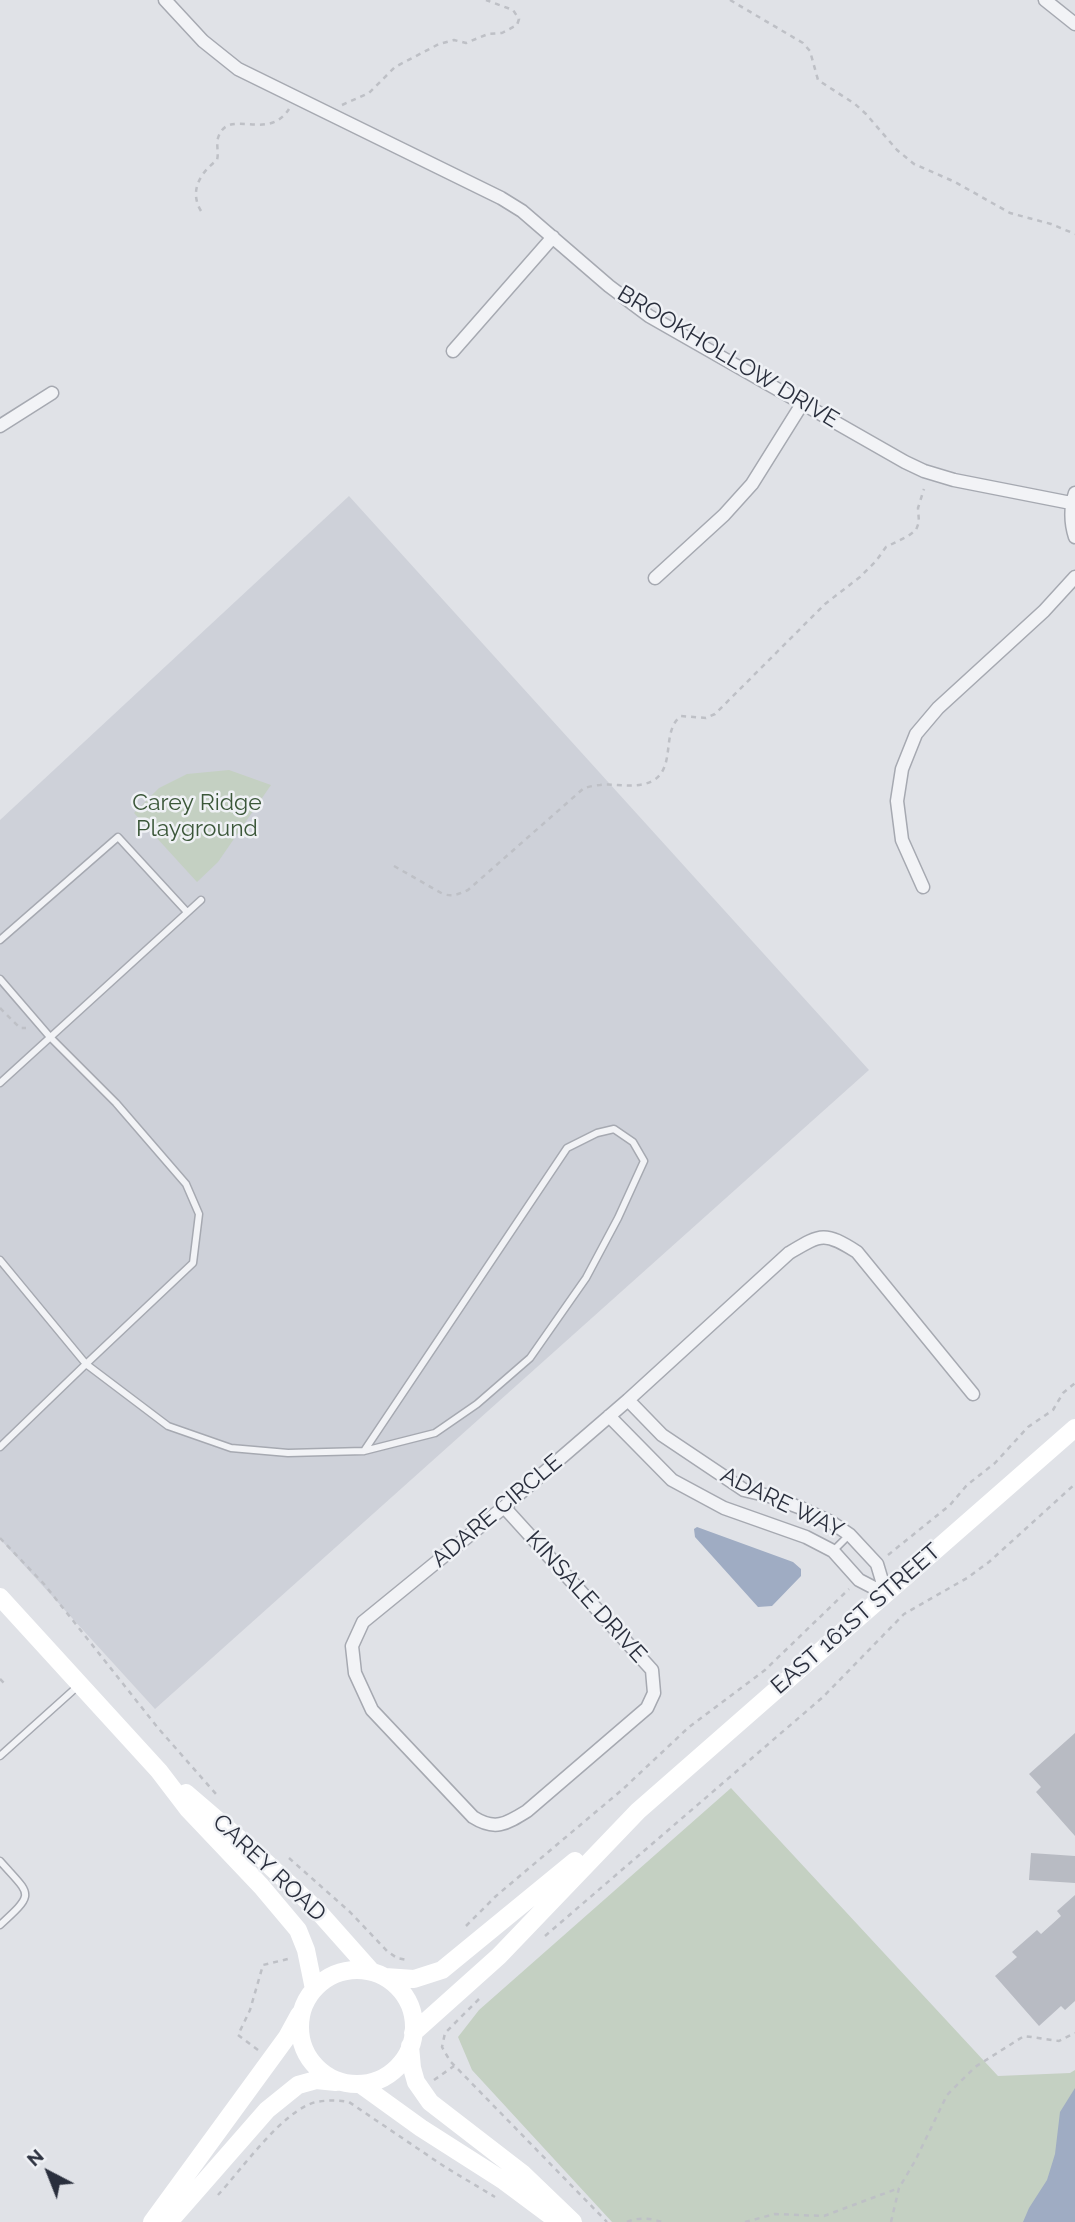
<!DOCTYPE html>
<style>
body{margin:0}
#map{position:relative;width:1075px;height:2222px;overflow:hidden;background:#e0e2e7;font-family:Raleway,sans-serif}
canvas{display:block}
.north{position:absolute;left:14px;top:2138px;width:70px;height:70px;-webkit-text-stroke:5px #eff1f5;paint-order:stroke;rotate:318deg;font-size:19px;font-weight:700;line-height:28px;text-align:center;color:#2a2f3d}
.north::after{content:'';display:block;margin:auto;width:24px;height:32px;background:#2a2f3d;clip-path:polygon(50% 0,100% 100%,50% 72%,0 100%)}
</style>
<div id="map">
<canvas width="1075" height="2222"></canvas>
<div class="north">N</div>
</div>
<script>
const c = document.querySelector('canvas').getContext('2d');
c.lineJoin = 'round';
function paint(path, color) { c.fillStyle = color; c.fill(path, 'evenodd'); }
function strokePath(path, color, width, dash) { c.strokeStyle = color; c.lineWidth = width; c.lineCap = dash ? 'butt' : 'round'; c.setLineDash(dash || []); c.stroke(path); }
function write(font, color, halo, rows, align = 'center') {
  c.font = font + ' Raleway,sans-serif'; c.lineWidth = 5; c.setLineDash([]); c.textBaseline = 'middle'; c.strokeStyle = halo; c.fillStyle = color; for (const [text, x, y, turn = 0] of rows) {
    c.save(); c.translate(x, y); c.rotate((+turn || 0) * Math.PI / 180); c.textAlign = isNaN(turn) ? turn : align; if (halo) c.strokeText(text, 0, 0); c.fillText(text, 0, 0); c.restore();
  }
}
paint(new Path2D(`
 M349,496l520,574 -714,639 -155,-170v-719z`), '#ced1d9');
paint(new Path2D(`
 M229,770l42,15 -53,77 -21,20 -63,-69 25,-25 28,-14z
 M731,1788l267,288 72,-3 5,-3v152h-463l-140,-152 -14,-33 21,-27z`), '#c4d0c2');
paint(new Path2D(`
 M697,1527l96,35 8,7v7l-29,30 -14,1 -63,-70 -1,-8z
 M1075,2088v134h-52l6,-14 18,-28 8,-26 5,-42z`), '#9facc3');
paint(new Path2D(`
 M1075,1733v103l-39,-44 5,-5 -12,-13z
 M1031,1853l44,3v27l-46,-3z
 M1075,1895v106l-10,9 -4,-4 -22,20 -44,-50 22,-19 -5,-5 25,-22 4,4 20,-18 -4,-5z`), '#b8bbc3');
const lane = new Path2D(`
 M0,940l118,-103 69,75
 M0,979l50,58 66,66 70,81 13,30 -6,49 -107,101 82,62 63,22 57,5 76,-2 71,-18 42,-29 53,-46 56,-80 32,-60 26,-57 -11,-19 -19,-13 -17,4 -30,15 -203,303
 M0,1083l201,-183
 M0,1260l86,104 -86,83
 M833,1551l16,-16
 M0,1756l78,-70
 M0,1861c31,35 36,31 0,64`);
const street = new Path2D(`
 M165,0l38,41 35,28 263,129 21,13 87,75 40,30 256,146 19,9 30,9 117,23
 M1045,0l30,24
 M453,351l100,-114
 M0,426l52,-33
 M1075,493c-5,15 -5,28 0,44
 M655,578l69,-63 28,-31 50,-80
 M923,887l-21,-47 -5,-39 5,-32 14,-35 22,-26 106,-97 31,-34
 M628,1400l34,35 82,55 25,6 32,12 30,14 19,13 27,29 9,30
 M609,1416l63,64 52,28 82,29 27,14 26,29 27,14
 M504,1507l148,163 2,23 -7,15 -120,103c-21,13 -32,20 -54,6l-101,-107 -17,-37 -3,-27 11,-24 141,-115 124,-107 161,-147c32,-19 35,-22 68,-1l116,142`);
strokePath(lane, '#a6a9b1', 9);
strokePath(street, '#a6a9b1', 15);
strokePath(new Path2D(`
 M730,0l73,43 7,8 8,29 37,24 11,10 31,36 17,14 41,18 55,31 41,11 24,10
 M342,105l27,-12 26,-26 44,-23 15,-4 12,3 22,-9 14,-1 15,-8 2,-6 -6,-9 -27,-10
 M201,211c-12,-20 -1,-38 16,-51 2,-7 -1,-15 1,-22 10,-32 49,5 71,-29
 M394,866l49,28c10,3 16,0 25,-4l116,-102c5,-1 11,-3 16,-3 19,-2 37,5 54,-5 22,-14 7,-49 27,-64l25,2 9,-4 110,-110 35,-27 16,-16 10,-14 22,-11 8,-6 3,-8 -1,-14 6,-19
 M0,1008l20,20h6
 M0,1538l44,46 114,144 58,66
 M888,1555l62,-50 17,-20 28,-22 33,-36 25,-17 10,-17 12,-10
 M0,1679l4,4
 M289,1858l61,54 37,39 10,7 10,2
 M466,1926l30,-30 127,-107 66,-62 76,-57 84,-81
 M545,1936l278,-239 81,-83 63,-36 22,-16 86,-78
 M479,1999l-34,34 -3,14 8,14 157,161
 M258,2050l-20,-15 12,-25 13,-45 29,-7
 M434,2080l20,-14
 M218,2195c24,-26 65,-85 98,-93 11,-2 22,-2 33,0l96,65 50,30
 M627,2222c11,-5 23,-4 35,0
 M745,2222l30,-8 49,2 75,-28
 M891,2222l8,-34 16,-27 32,-66 28,-28 49,-31 35,5 16,-8`), '#bec0c6', 2.5, [5, 5]);
strokePath(lane, '#f2f3f6', 6);
strokePath(street, '#f2f3f6', 12);
strokePath(new Path2D(`
 M0,1597l159,174 29,38 73,77 37,44 8,20 8,39
 M186,1793l70,60 60,56 56,63
 M300 2027a57 57 0 1 1 114 0a57 57 0 1 1-114 0Z
 M385,1977l29,2 28,-9 133,-109
 M413,2033l86,-77 139,-145 437,-383
 M410,2046l2,22 4,14 14,20 92,71 51,49
 M360,2084l61,44 83,53 55,41
 M152,2222l135,-185 12,-22
 M169,2222l98,-112 31,-25 18,-5 20,2`), '#fff', 18);
write('23px', '#2a2f3d', '#eff1f5', [
 ["BROOKHOLLOW DRIVE",728,357,31],
 ["ADARE WAY",782,1503,26],
 ["ADARE CIRCLE",497,1511,-40],
 ["KINSALE DRIVE",586,1597,48],
 ["EAST 161ST STREET",856,1619,-41],
 ["CAREY ROAD",269,1868,43]
]);
write('23px', '#3b5739', '#eff1f5', [
 ["Carey Ridge",197,803],
 ["Playground",197,829]
]);
</script>
